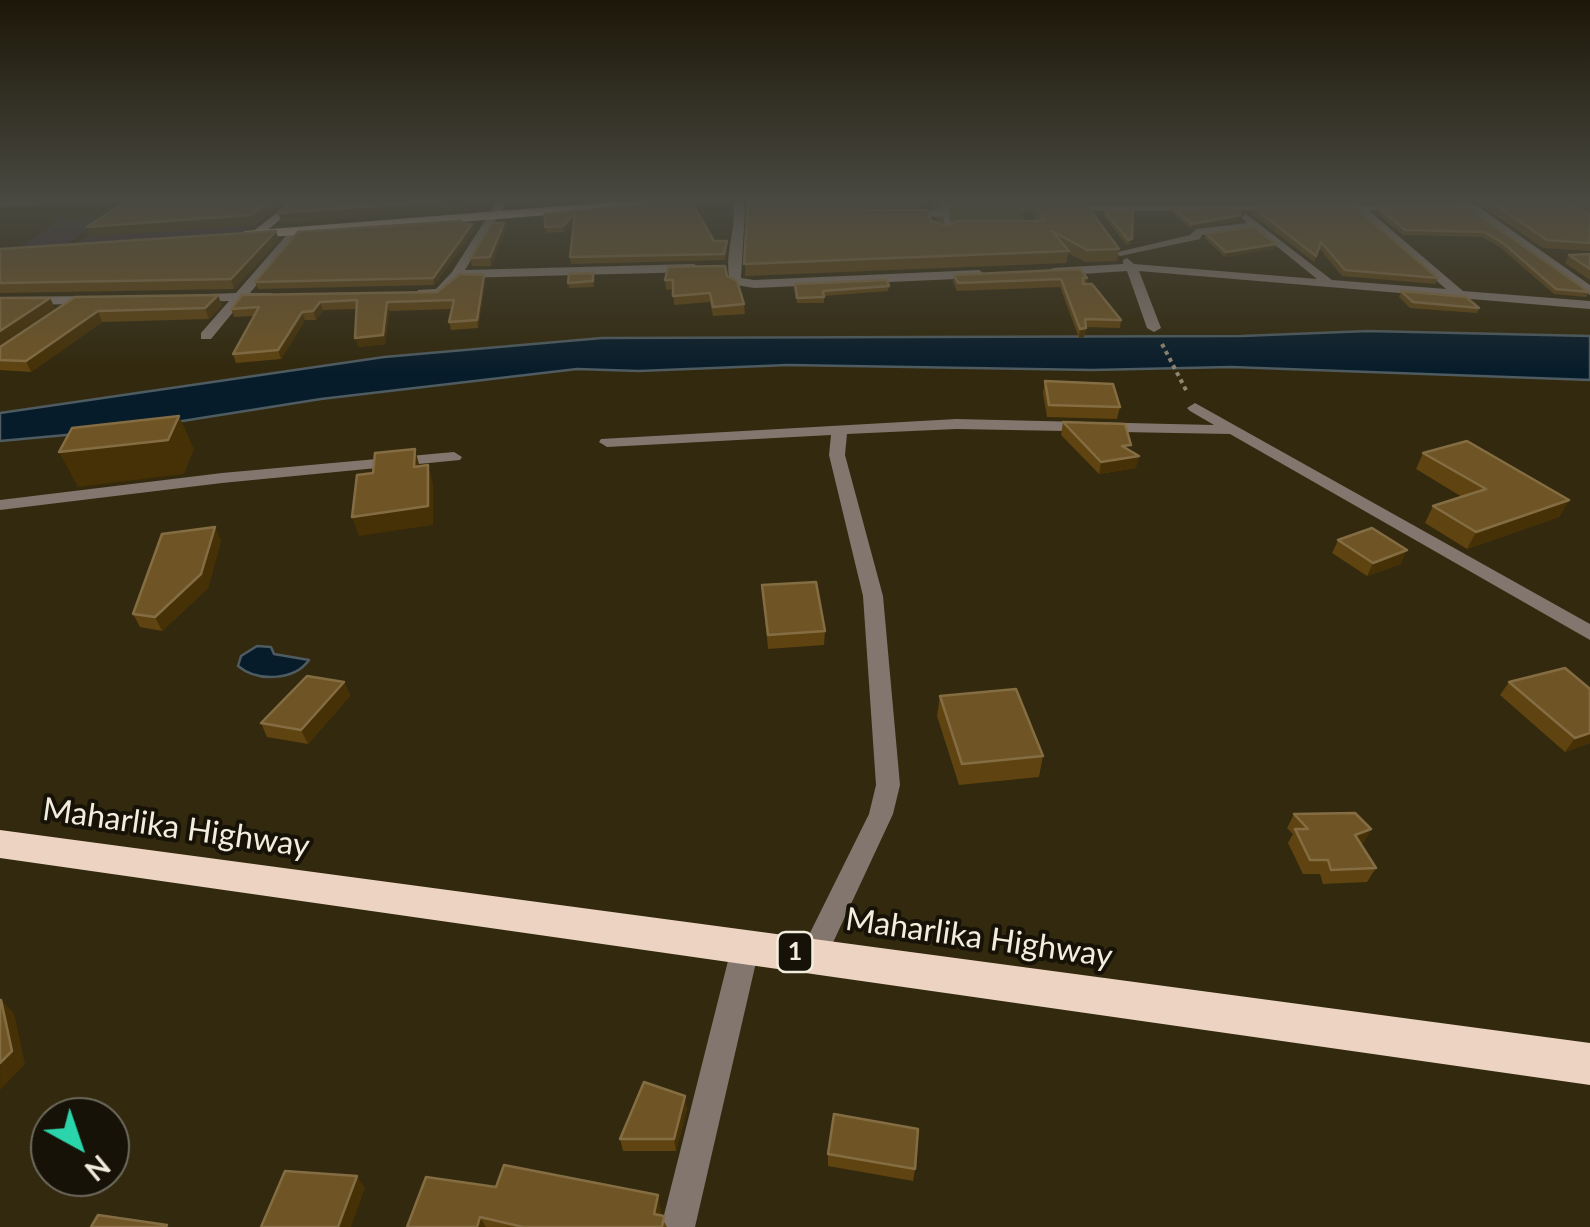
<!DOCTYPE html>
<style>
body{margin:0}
#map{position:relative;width:1590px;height:1227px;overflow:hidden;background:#32290e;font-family:Lato,sans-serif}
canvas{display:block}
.north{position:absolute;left:30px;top:1097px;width:100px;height:100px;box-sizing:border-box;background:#161207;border:2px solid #6e6a5d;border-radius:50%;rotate:140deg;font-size:28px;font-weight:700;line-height:40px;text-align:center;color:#f3edde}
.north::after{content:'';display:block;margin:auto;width:35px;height:45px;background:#2ad5ac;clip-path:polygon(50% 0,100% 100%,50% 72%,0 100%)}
</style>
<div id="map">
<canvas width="1590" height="1227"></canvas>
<div class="north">N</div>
</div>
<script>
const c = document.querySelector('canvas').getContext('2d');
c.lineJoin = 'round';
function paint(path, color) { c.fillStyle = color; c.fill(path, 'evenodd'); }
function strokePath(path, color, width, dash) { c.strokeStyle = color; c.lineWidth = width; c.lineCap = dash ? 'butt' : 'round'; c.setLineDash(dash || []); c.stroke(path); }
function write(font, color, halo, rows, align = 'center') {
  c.font = font + ' Lato,sans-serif'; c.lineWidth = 8; c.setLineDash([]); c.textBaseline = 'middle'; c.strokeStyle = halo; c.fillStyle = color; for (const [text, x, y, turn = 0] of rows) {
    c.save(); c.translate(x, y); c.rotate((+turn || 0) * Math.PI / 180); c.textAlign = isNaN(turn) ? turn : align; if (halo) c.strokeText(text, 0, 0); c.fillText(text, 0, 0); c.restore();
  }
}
paint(new Path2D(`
 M137,200h149l-44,33 -168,12z`), '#3b2b37');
paint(new Path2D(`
 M100,219l-35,27 -44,1 38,-27z`), '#392c39');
paint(new Path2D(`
 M930,200h93l7,12 -9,1 10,14 -91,1z`), '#464d18');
const water = new Path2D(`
 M1368,331l222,5v44l-359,-13 -139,3 -304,-5 -149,6 -62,-2 -256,30 -189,30 -132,12v-28l384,-56 218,-19 640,-2z
 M257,646l14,1 3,7 35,6c-15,21 -52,22 -71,6l3,-10z`);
paint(water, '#071c2a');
strokePath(water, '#4e5b60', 2.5);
strokePath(new Path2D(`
 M1162,344l25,48`), '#8d8670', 4, [4, 4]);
strokePath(new Path2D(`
 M943,200l6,30
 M0,204l54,-4
 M915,213l31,1`), '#82766e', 6);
paint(new Path2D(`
 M498,200h10l-43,70 229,-6 6,4 -6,4 -234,6 -17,18h-25v-6l18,-1 16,-17z
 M733,200h10l2,10 -4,68 13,2 225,-10 6,4 -6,4 -225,10 -23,-4c-9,-28 7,-56 2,-84z
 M1456,200h12l8,5 114,80v10l-121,-85h-101l95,81 127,10v8l-451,-38 22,57 -7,4 -7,-4 -20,-57 -74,5 -6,-4 6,-4 70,-4v-4l4,-2 7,6 183,15 -63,-51 -52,7 -2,4 -80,17 -6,-3 76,-18 6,-6 51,-6 -6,-6 5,-3 86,66 114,9 -91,-79 -268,1 -5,-3 5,-3 262,-1 5,-3 6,3h100z
 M291,230l9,2 -50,61h22v6l-29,1 -32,39h-10v-6l28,-32 -37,1 -4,-1v-6l48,-2z
 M0,297l93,-1 6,4 -6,4 -93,1z
 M1195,403l395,221v16l-360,-206 -274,-5 -109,5 -2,21 38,141 17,189 -7,29 -70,150 -10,4 -10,-4 -4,-9 70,-141 7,-29 -13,-189 -34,-141 2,-20 -224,12 -8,-5 2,-3 355,-20 258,6 -24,-14 -3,-3z
 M454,452l8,5 -2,3 -238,23 -222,27v-10l222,-27z
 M746,933l10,3 4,9 -65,282h-34l71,-282 4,-9z`), '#82766e');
paint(new Path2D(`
 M293,200h11l-45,37h-8v-4z`), '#b5a294');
paint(new Path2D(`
 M639,200h55l-6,4 -443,35 -7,-4 7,-4z`), '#dcc3b2');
paint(new Path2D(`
 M0,830l1590,213v42l-1590,-227z`), '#ecd3c2');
paint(new Path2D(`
 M546,200h68l-68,4z
 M748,200h174l-1,7 -94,3 104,11 18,5 87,-5 -11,-21h107l-45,1 -2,2 34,46 -2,12 -32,1 -17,-9 -2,10 -321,13z
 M1155,200h298l-297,1z
 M1473,200h89l28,14v37l-47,-3z
 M1569,200h21v12z
 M1254,208l184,70 -3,6 -93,-8 -23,-28 -5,14 -62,-48z
 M1380,209h90l119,83 -3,5 -32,-3 -53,-46 -19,-11 -79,-2 -25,-21z
 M1104,210l27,34 -5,1 -23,-30z
 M1174,210l66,5 -1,5 -48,9 -18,-15z
 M545,214l169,27h13l-2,19 -154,4 -1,-7 4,-36 -10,11 -18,1z
 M461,221v3l13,7 -40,54 -176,4 -3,-7z
 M504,223l2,8 -15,35h-19l-2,-8z
 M1206,234l68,15 -49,8 -21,-19z
 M279,240l-45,49 -234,4v-44z
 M1590,254v26l-25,-17 4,-8z
 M593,273l1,14 -25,1 -1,-5z
 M484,275l1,8 -7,45 -27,2 -2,-8 3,-13 -63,2 -4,33 -27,3 -1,-38 -34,1 -7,10h-11l-24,39 -45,4 -3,-9 21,-38 -20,1 -3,-8 206,-17z
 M954,275l133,3 -1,6 35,36 -1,8 -34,-1 -2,10 -5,1 -19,-51 -103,4 -4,-9z
 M727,276l17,28 1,10 -32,2 -3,-14 -36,3 -1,-16 -7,1 -1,-10z
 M795,284l94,2 -1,5 -64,5v7h-27z
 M1401,291l78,17 -2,5 -67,-5 -11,-11z
 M75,297l147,8 -13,14 -107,3 -71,50 -31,-2v-23z
 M1045,381l75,26 -3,12 -70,-2 -4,-24z
 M1063,422l73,46 -37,6 -38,-39z
 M1423,453l146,47 -10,17 -92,32 -42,-26 8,-17 29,-9 -46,-28z
 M221,540l-13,48 -46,43 -22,-4 -7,-13z
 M1338,540l63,24 -34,12 -35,-23z
 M762,585l63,46 -1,14 -56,4z
 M344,682l6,14 -42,48 -41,-7 -6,-14z
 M1509,682l81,7v54l-25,9 -65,-57z
 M940,696l103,60 -4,21 -80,8 -22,-69z
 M1294,814l77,15 -8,14 -2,1 15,24 -9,14 -44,2 -3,-10h-17l-15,-31 5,-9 -6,-6z
 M687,1108l-11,43h-53l-3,-12z
 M828,1154l87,15 -2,12 -85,-15z
 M426,1177l235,33 -1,5 7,12h-260z`), '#5f4310');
paint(new Path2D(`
 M272,200h16l-33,25 -164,12 -4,-10z
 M459,200h11l-3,10 -185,13 -4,-10z
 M575,213v6l-11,13 -1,-6z
 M1240,215l-1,5 -48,9 1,-5z
 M504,223l2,8 -15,35 -1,-9z
 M472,224l2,7 -40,54 -1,-7z
 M276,231l3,9 -45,49 -3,-10z
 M1276,244l-2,5 -49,8 1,-5z
 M484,275l1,8 -7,45 -1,-8z
 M218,295l4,10 -13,14 -4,-11z
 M50,298l5,10 -55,37v-14z
 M320,302l3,8 -7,10 -3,-9z
 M387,302l2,9 -4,33 -27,3 -3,-9z
 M98,311l4,11 -71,50 -5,-11z
 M302,312l3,8 -24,39 -3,-9z
 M1086,328l-2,9 -5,1 1,-9z
 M179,416l15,33 -10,25 -106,13 -19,-35z
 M415,449l5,19 -6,-1z
 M1139,456l-3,12 -37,6 2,-12z
 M428,465l5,19v41l-74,11 -7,-19z
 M1569,500l-10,17 -92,32 9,-17z
 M215,527l6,13 -13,48 -46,43 -7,-14z
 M1407,550l-6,14 -34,12 6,-13z
 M344,682l6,14 -42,48 -7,-14z
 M1590,733v10l-25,9 10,-14z
 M1371,829l-8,14 -16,6 8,-14z
 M1,1000l13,13 11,51 -25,26z
 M685,1096l2,12 -11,43 -2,-12z
 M357,1176l8,12 -14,39h-13z
 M658,1195l3,15 -3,17 -4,-13z
 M480,1217l6,10h-9z`), '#463106');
const building = new Path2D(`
 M128,200h144l-21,15 -164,12z
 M294,200h165l-181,13z
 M690,200l24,41h13l-3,13 -154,3 5,-44 -12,13 -18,1v-13z
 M748,200h78l-2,2 2,8h101l4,11 18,5 7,-5h88l-12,-21h51l36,49 -32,1 -35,-19 17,20 -325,13z
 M1488,200h74l28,14v29l-43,-3z
 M1254,208h102l82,70 -93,-8 -24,-28 -5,14z
 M1240,209v6l-48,9 -18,-14z
 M1380,209h90l119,83 -33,-3 -53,-46 -19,-11 -79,-2z
 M1104,210h29l-1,29 -4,1z
 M461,221l-1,3h12l-39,54 -178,4 43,-50z
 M492,223h12l-14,34 -20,1z
 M1254,227l22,17 -50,8 -20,-18z
 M276,231l-45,48 -231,4v-34z
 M1590,254v15l-21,-14z
 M725,266l2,10 10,5 7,23 -31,3 -3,-14 -37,3v-16h-8l3,-13z
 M1080,269l7,9h-4v6h9l29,36 -36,-1 1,9 -6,1 -19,-50 -103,4 -4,-8z
 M593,273v8l-25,2 1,-9z
 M460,274l24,1 -7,45 -28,2 5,-22 -67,2 -4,33 -28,3 2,-38 -37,2 -7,9 -11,1 -24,38 -45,4 26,-47 -28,2 11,-14 195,-3z
 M887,280l2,6 -66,5 1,6 -27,1 -2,-14z
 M1401,291l65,6 13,11 -66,-6z
 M218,295l-13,13 -107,3 -72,50 -26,-1v-13l75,-50z
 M0,298h50l-50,33z
 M1045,381l68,3 7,23 -71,-2z
 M179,416l-11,24 -109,12 13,-24z
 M1063,422l62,2 6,21 -9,1 17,10 -38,6z
 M1467,441l102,59 -93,32 -43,-26 53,-17 -63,-36z
 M415,449l-1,18 14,-2v41l-76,11 5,-42 16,-2 2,-20z
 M215,527l-14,47 -46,43 -22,-3 29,-80z
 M1372,528l35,22 -34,13 -35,-23z
 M816,582l9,49 -57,4 -6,-50z
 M1565,668l25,21v44l-15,5 -66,-56z
 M307,676l37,6 -43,48 -40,-7z
 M1016,689l27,67 -81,8 -22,-68z
 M1355,813l16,16 -16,6 21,33 -45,2 -3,-10h-18l-15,-31h13l-14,-15z
 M0,1000h1l11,51 -12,12z
 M644,1082l41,14 -11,43h-54z
 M834,1114l84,15 -3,40 -87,-15z
 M504,1165l154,30 -4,19 10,2 -2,11h-139l-43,-10 -3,10h-70l19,-50 70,10z
 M285,1171l72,5 -19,51h-77z
 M98,1215l69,10 -1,2h-75z`);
paint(building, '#6f5526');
strokePath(building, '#846d43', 2.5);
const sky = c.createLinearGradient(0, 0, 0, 372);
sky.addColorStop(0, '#1c1708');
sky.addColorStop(0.54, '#494941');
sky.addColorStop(1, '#49494100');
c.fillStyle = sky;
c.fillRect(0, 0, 1590, 372);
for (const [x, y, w] of [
 [795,952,35]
]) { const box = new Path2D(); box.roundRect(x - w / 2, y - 20, w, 40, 8); c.fillStyle = '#161207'; c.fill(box); strokePath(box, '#f3edde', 2.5); }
write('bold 25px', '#f3edde', null, [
 ["1",795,952]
]);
write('32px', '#f3edde', '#161207', [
 ["Maharlika Highway",176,828,8],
 ["Maharlika Highway",979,938,8]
]);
</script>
